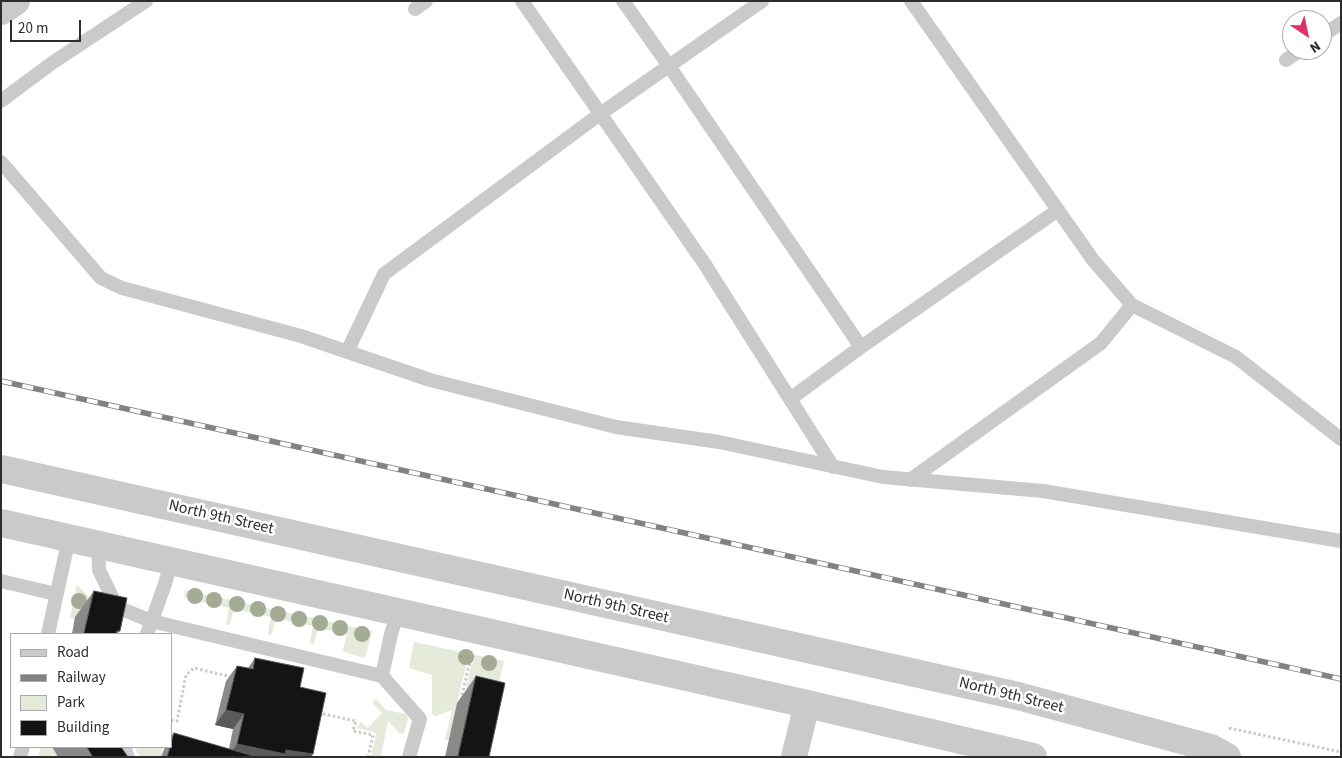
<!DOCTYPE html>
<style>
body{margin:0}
#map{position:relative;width:1342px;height:758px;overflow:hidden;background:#fff;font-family:"Source Sans 3",sans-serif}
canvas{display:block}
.frame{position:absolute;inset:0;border:2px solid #2d2d2d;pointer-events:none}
.legend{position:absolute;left:10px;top:633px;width:162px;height:115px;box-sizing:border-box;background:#fff;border:1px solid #ababab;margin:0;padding:6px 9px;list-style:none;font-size:15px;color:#2d2d2d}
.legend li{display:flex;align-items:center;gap:10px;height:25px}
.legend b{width:25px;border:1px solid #ababab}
.north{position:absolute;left:1282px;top:10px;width:50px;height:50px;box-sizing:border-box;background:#fff;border:1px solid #ababab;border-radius:50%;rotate:146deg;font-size:14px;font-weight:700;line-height:20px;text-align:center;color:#2d2d2d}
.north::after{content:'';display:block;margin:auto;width:18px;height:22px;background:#e03266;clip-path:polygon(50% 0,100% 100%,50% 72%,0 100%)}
.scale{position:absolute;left:10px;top:20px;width:71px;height:22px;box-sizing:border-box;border:2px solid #2d2d2d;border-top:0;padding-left:6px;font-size:15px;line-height:18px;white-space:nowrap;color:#2d2d2d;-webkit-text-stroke:4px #fff;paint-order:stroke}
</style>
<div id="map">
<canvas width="1342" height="758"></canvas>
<div class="frame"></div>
<ul class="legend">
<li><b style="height:6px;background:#cacaca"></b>Road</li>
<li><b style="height:6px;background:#828282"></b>Railway</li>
<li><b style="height:14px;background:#e6eada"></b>Park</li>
<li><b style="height:14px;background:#141414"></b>Building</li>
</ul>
<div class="north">N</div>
<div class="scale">20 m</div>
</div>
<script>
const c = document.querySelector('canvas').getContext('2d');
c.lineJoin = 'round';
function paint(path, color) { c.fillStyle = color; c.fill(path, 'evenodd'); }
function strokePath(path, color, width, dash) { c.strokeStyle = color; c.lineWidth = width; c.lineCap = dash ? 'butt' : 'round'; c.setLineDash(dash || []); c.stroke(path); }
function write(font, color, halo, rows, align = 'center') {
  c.font = font + ' "Source Sans 3",sans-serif'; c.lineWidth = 5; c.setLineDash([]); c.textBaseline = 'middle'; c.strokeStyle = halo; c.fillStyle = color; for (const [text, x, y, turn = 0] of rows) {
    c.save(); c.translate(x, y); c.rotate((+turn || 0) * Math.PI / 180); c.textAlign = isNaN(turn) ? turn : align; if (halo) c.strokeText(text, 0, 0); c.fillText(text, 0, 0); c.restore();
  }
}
paint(new Path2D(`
 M77,584l32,35 -33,-2 -1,2 -5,-1z
 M185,590l187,41 -6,24 -3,3 -18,-6 -2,-2 4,-16 -29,-6 -4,15 -2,1 -2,-2 3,-16 -37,-8 -4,15 -2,2 -2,-2 3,-16 -37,-8 -4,15 -2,1 -2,-1 3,-16 -45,-10z
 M414,642l57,12 -6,15 -16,71h-4l7,-30 -15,6h-3l-2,-3v-38l-23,-7z
 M476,655l28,6 -22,96 -19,-53 7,-34z
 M376,699l10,11 20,4 2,4 -3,13 -2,3 -4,-1 -11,-12 -7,34 1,2h-11l5,-24 -19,-5 4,-6 7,6 14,-15 -10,-10z
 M41,747h11l6,10h-20z
 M137,747h26l-2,10h-21l-4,-6z`), '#e6eada');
strokePath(new Path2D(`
 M461,700l7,-31 6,-14
 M318,713l38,8 -3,10 20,4 -5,22
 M171,720l6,1 9,-46 8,-7 38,9
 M1229,728l112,24`), '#cacaca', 3, [2.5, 2.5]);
strokePath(new Path2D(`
 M522,1l182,262 129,204
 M623,1l46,65 192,281 197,-137
 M911,1l182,259 39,45 104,52 105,82
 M415,9l11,-8
 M1322,36l19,-13
 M1286,60l15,-10
 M1,101l51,-38 94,-62
 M1,162l100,116 21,10 179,48 129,44 186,47 103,15 164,35 160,14 298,50
 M347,352l37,-78 216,-160 162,-113
 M790,399l71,-52
 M910,480l191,-137 31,-38
 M98,545l1,25 18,37 34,14 231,55 9,-42 7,-22
 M1,581l55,13
 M48,634l21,-96
 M147,634l18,-50 6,-22
 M382,676l38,43 -11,38
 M124,747l4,10
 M20,757l3,-10`), '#cacaca', 14);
strokePath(new Path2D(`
 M794,757l13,-53`), '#cacaca', 26);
strokePath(new Path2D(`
 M1,11l15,-10
 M1,469l1017,227 193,52 16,9
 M1,523l806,181 226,53`), '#cacaca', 28);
const rail = new Path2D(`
 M1,381l1340,298`);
strokePath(rail, '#828282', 5.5);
strokePath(rail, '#fff', 4, [11]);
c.fillStyle = '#a4ab94';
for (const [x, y] of [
 [195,596],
 [214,600],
 [79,601],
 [237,604],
 [258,609],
 [278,614],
 [299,619],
 [320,623],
 [340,628],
 [362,634],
 [466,657],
 [489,663]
]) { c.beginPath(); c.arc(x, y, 8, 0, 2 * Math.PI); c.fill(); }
paint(new Path2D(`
 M94,591l26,40 -3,3h-45l3,-17z
 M255,658l45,29 11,70h-150l4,-10h6v-10l3,-4 55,16 4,-20 -18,-4 11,-44 11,-15 11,2z
 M476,676l13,81h-44l12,-54z
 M52,747h69l7,10h-70z`), '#8a8a8a');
paint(new Path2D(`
 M226,710l18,4 -11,15 -18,-4z
 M237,744l49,6 27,4 -2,3h-83z`), '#5a5a5a');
const building = new Path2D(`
 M94,591l33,7 -7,33h-3l-1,3h-32z
 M255,658l49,10 -4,19 26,6 -13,61 -27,-4 -1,4 -48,-10 7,-30 -18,-4 11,-44 16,3z
 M476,676l29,7 -16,74h-31z
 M174,733l76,22 2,2h-85l3,-10h1v-4z
 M87,747h34l7,10h-35z`);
paint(building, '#141414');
strokePath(building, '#5a5a5a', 1);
write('16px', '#2d2d2d', '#fff', [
 ["North 9th Street",221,518,13],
 ["North 9th Street",616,607,13],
 ["North 9th Street",1011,696,14]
]);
</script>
